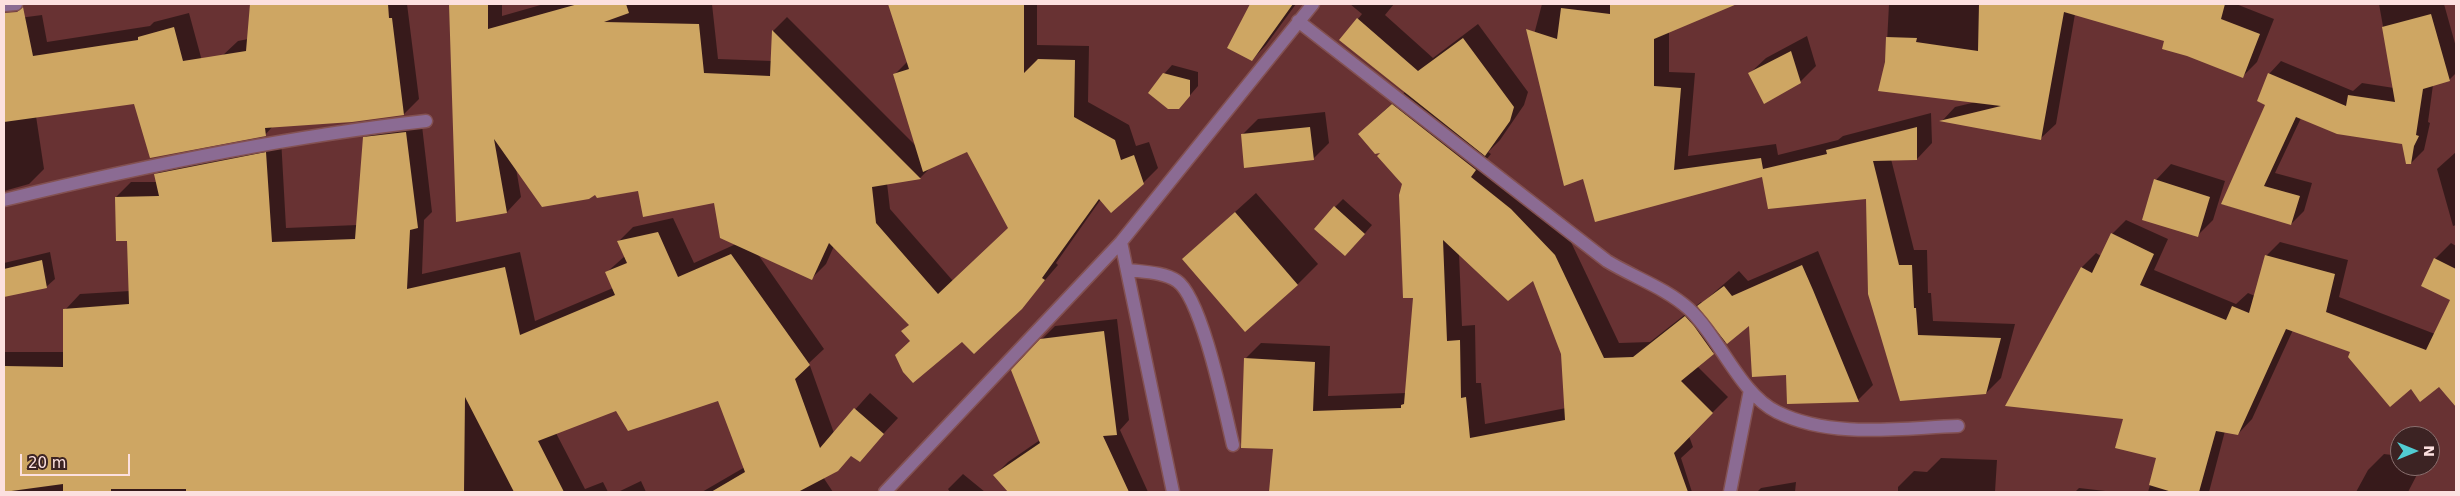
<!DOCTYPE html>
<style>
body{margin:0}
#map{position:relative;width:2460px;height:496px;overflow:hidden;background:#683233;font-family:"DejaVu Sans",sans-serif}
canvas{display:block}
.frame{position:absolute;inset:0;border:5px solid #fce0df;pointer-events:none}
.north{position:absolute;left:2390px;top:426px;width:50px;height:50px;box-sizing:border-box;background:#3c2323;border:1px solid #896f6e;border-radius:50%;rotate:90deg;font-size:14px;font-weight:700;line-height:20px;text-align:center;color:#fce0df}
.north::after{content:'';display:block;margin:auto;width:18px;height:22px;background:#51ccd2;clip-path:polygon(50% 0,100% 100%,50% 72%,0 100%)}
.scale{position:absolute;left:20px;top:454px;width:110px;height:22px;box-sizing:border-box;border:2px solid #fce0df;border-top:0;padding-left:6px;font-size:15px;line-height:18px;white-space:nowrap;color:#fce0df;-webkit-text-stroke:4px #3c2323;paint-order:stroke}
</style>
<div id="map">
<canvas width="2460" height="496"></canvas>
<div class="frame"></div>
<div class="north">N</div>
<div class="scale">20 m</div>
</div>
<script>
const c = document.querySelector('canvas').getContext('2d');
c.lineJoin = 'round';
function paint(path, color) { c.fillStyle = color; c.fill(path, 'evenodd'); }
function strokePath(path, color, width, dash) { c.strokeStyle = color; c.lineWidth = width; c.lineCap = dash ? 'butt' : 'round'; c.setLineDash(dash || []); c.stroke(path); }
paint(new Path2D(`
 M251,4h156l12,95 -15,15 -131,12 -8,9 -43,-79 16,-15 10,-2z
 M450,4h52v12l42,-12h168l6,55 54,2 1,-30 14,-14 130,130 -22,-73 13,-13 -18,-57h147v41l52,1 -1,56 41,23 7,21 13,-4 9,26 -15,15 -42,16 -45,64 2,2 -37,43 -59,32h-51l-1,-16 -76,-78 -8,18 -14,14 -55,-25 67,96 -15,14 25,70 36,-40 28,25 -39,42 -7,-5 -15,15 -14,7 10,15h-131l43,-25 -26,-68 -107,-22 -56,56 29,56 18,-7 5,10h-604v-140h61v-42l15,-16 50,-3 -2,-51 -12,-43 15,-15h26l-2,-7 15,-15 111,-22 5,90 71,-3 7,-87 15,-15 42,-6 11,95 -8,8 -2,54 98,-22 15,69 78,-33 -6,-16 18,-16 -7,-14 15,-15 40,-9 21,45 42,-19 -21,-43 -76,-11 -43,4 -80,-26 5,29 -14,15 -50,8zM968,151l41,77 -56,53 -63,-72 -3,-26 33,-5 11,-11z
 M1252,4h44l-30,41 -14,15 -23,-12z
 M1350,4h44l-9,11 48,43 45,-34 50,68 -4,13 -24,35 -12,12 3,2 -6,7 85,79 49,103 31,-1 51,-40 1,1 37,-32 9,10 70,-30 55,134 -15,15 -71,-26 -37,-50 -24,17 -29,25 31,31 -39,39 4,11 -12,11 11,34h-421l3,-44 -29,-89 16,-16 69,3 -2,50 78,-3 8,-97 -10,-112 -21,-33 -8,-32 31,-28 -65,-51 21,-26zM1459,253l74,26 30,75 3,54 -81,16 -4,-41h-5l-1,-58 -13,1z
 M1542,4h180l-10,9 -43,18v41l26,1 -7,83 88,-12 2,11 60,-15 5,-4 88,-23 1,30 -15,16h-26l23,91h13l1,43h3l2,28 82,3 -14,54 -15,15 -86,7 -33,-202 -104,-23 -179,3 -53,-132z
 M1889,4h209l-13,13 -10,-3 -19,110 -15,14 -99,-17 13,-14 21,-5 -90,-40z
 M2123,4h113l38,15 -17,43 -15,15 -77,-37 -48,-14z
 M2379,4h65l12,43v26l-7,7 -16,5 -5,37 2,1 -6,27 -13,13 -7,-20 -103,-25 -26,55 37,10 -8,28 -13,13 -69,-20 45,-100 2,-30 12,-13 72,30 9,-8 32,5z
 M189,13l32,118 -86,-29 -99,14 8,53 -15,15 -25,7v-171l38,-5 5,27 103,-16 4,-4z
 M1807,36l9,30 -16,16 -50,-9 16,-15z
 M1172,65l26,7v14l-19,22 -15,-34z
 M1325,112l4,31 -16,16 -71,-24 16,-16z
 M2456,152v73l-3,1 -16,-57z
 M2171,164l54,17 -12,39 -16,16 -41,-56z
 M1256,193l62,71 -21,21 -114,-26z
 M1343,199l29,26 -18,21 -19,-39z
 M2126,220l42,19 -14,31 82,34 12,-11 7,3 11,-40 14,-14 68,18 -9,37 96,37 14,-28 7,-8v107l-17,-20 -28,3 -59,-37 -59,-21 -41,89 -14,15 -13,-3 -16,61h-61l10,-34 -34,-40 -117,-13 75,-138 14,-14 5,3 11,-22z
 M2451,243l5,3v43l-16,4 -5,-34z
 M50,252l5,27 -9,8 -42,9v-33z
 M1117,319l12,101 -9,10 28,62h-138l-15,-17 13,-13 32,-22 1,-100 14,-14z
 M2384,454l16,2v10l21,1 -13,25h-52l12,-22z
 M1941,458l56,2 -2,32h-97v-5l16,-16 13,1z
 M963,474l22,18h-35l-2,-3z
 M641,481l5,11h-28z
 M1796,482l-1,10h-38l4,-4z
 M2079,488l35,4h-39z`), '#0007');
paint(new Path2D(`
 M250,4h138l1,14h3l12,97 -52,7 -87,6 1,8 -116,22 -16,-54 -130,18v-109l13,-1 6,-5 10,49 105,-16v-3l36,-10 9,34 63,-10z
 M449,4h39v25l90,-25h48l3,9 -25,9 95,2 5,49 66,3 2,-46 149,149 -49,8 4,36 62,71 70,-66 -41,-76 -44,20 -30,-98 16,-5 -21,-65h136v69l14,-14 37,1 -1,57 41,23 6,20 13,-5 10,29 -33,29 -12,-14 -57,79 3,2 -23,29 -48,45 -12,-12 -49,41 -10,-11 -8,-17 15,-14 -9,-10 8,-6 -80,-82 -17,37 -92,-42 -6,-35 -71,14 -5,-26 -41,7 -2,-3 -6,4 -47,8 -48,-68 13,74 -51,9z
 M1250,4h43l-41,57 -25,-13z
 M1610,4h127l-83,35v47l27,2 -7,82 87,-12 2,11 64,-15 -1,-4 91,-23v33l-44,1 26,104h13l2,43h2l2,27 83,3 -15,56 -86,7 -32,-107 -2,-95 -98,10 -6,-32 -167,45 -12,-43 -19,7 -38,-157 31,10 4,-31 49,6z
 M1979,4h246l-4,15 39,15 -17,44 -56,-22 -25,-7 2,-8 -100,-29 -23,128 -102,-19 62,-15 -123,-15 7,-29 1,-25 31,1 -1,4 62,9z
 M2431,14l19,67 -27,8 -7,46 3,1 -5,10 -3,18h-5l-4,-20 -65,-10 -41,-17 -32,69 36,10 -9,29 -70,-21 44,-99 -8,-4 11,-28 78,33 2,-11 47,7 -13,-75z
 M1357,18l61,53 45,-33 51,69 -4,14 -25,35 -146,-116z
 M1791,51l10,32 -37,21 -16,-31z
 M1163,73l27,7v16l-11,13h-11l-20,-16z
 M1392,104l84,66 -5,7 40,32 44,46 49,103 29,-1 52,-41 9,10 20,28 -33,27 32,32 -39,40 14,39h-419l4,-43 -32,-1 3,-90 71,4 -2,49 88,-3v-3l3,-1 9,-106h-10l-4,-103 3,-11 -25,-28 3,-3 -5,1 -17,-20zM1443,240l65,61 25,-20 28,73 4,66 -95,18 -4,-41 -5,1 -1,-58 -13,1z
 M1310,127l4,33 -70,8 -3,-34z
 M406,132l12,96 -8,2 -3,59 98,-22 15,68 95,-40 -10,-23 22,-9 -10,-22 41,-9 20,45 53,-23 79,111 -15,14 25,69 34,-40 30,26 -24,28 -9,-6 -13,15 -40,21h-87l34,-20 -27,-71 -90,30 -12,-20 -78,30 26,51h-50l-49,-95 -1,95h-278v-3h-75v3h-48v-8l-59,8v-126l59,1v-58l66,-5 -2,-63h-11l-1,-44 44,-1 -5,-22 112,-22 6,90 83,-3 8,-102z
 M2154,179l56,18 -12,40 -56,-17z
 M1334,206l31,28 -20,22 -31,-27z
 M1235,212l63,73 -53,47 -63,-73z
 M2111,233l43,21 -14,31 86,35 6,-14 17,7 16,-58 70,19 -9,38 100,38 24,-50 -29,-14 13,-28 22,11v138l-17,-20 -19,15 -9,-13 -21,18 -42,-50 2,-5 -64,-23 -48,106 -22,-4 -17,61h-27l-23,-7 7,-27 -41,-10 8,-29 -118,-13 76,-139 11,6z
 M42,260l5,28 -43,9v-28z
 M1802,265l11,25 46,112 -72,2 -1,-29 -34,2 -3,-51 -22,18 -30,-38 27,-20 8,10z
 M1104,331l13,104 -14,1 26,56h-121l-15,-17 47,-32 -29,-73 29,-31z`), '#cea663');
const minor = new Path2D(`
 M4,5l12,-1
 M1298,21l309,240c26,16 59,27 82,48 31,29 51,85 88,103 55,27 123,16 181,14
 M4,200c139,-34 279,-63 422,-79
 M1121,242l52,250
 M1128,270c15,2 36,2 49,11 25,17 48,131 56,164
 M885,492l236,-250 192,-238
 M1730,492l20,-102`);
strokePath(minor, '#835152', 15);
strokePath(minor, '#8b6b93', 12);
</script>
